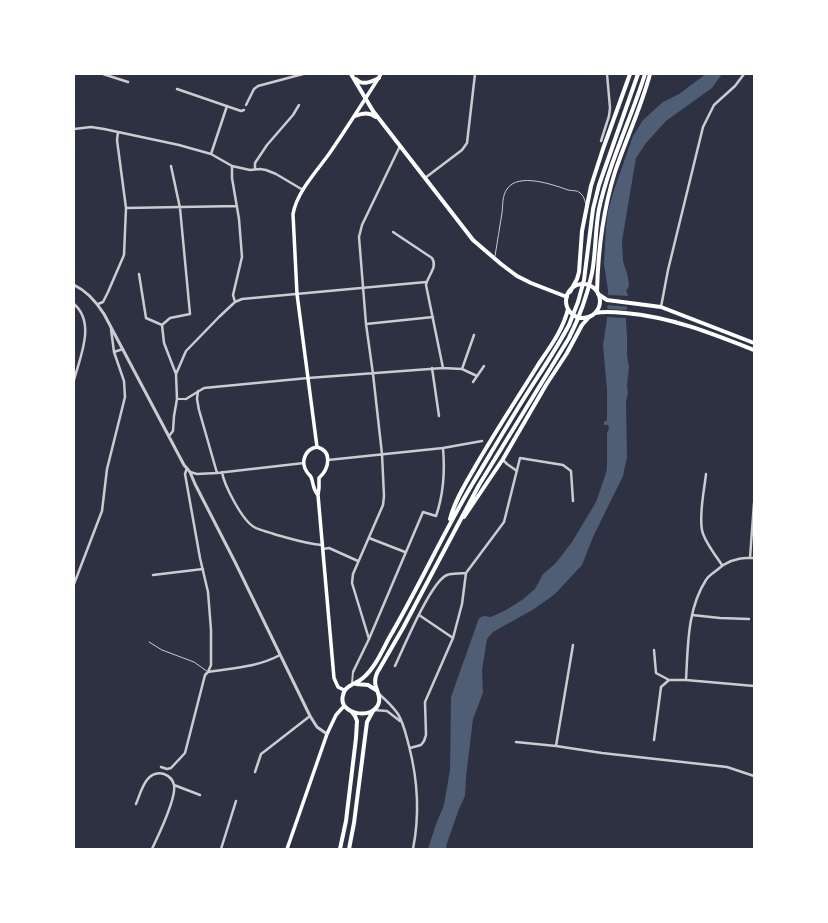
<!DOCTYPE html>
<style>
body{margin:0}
#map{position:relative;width:828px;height:923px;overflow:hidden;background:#2d3142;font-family:"Fira Sans Condensed",sans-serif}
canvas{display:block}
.frame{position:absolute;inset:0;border:75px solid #fff;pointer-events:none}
</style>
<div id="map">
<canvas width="828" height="923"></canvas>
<div class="frame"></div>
</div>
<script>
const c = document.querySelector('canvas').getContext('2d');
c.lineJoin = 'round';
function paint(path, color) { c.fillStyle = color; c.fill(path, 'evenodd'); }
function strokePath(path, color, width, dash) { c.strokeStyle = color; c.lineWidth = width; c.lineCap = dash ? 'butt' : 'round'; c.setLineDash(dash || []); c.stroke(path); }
paint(new Path2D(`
 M706,74h16l-10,14 -46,33 -20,22 -10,15 -14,83 1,20 5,16 1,9 -3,5 2,4 -2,26 1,15v19l2,12 -2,19 1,7 -2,8 1,56 -4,19 -30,61 -11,28 -27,29 -21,15 -41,23 -6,7 -5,31 1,23 -10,26 -7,58 -1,19 -6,13 -12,34 -1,6h-18l8,-25 8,-19 6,-35 1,-73 28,-79 5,-2 7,1 15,-7 16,-10 13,-11 8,-15 12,-10 17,-22 24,-40 10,-29 1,-6v-34l2,-4 -1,-4h-4v-3l3,-2v-30l-4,-45 4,-26 1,-29 -4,-26 2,-38 2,-15 6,-21 19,-54 10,-16 20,-18 16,-8z`), '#4f5d75');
paint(new Path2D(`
 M608,295l22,1 -1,11 -22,-2z
 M607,309l22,1 -1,8 -21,-1z`), '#2d3142');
strokePath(new Path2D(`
 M495,256c2,-14 5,-29 7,-43 1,-8 0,-17 5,-24 11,-17 47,-4 61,1 5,1 9,0 12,3 4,3 4,6 6,11
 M149,642l13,8 32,12 14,10`), '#caccd0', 1);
strokePath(new Path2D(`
 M177,399h9
 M352,683l1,-11`), '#caccd0', 2);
strokePath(new Path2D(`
 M103,74l25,8
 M177,89l64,22 3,-1
 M246,105l8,-16 4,-3 45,-12
 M74,129l17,-2 13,2 75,16 32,9 21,12 18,4 10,-1 6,1 10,4 27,16
 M601,141l8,-25 1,-8 -3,-34
 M211,154l16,-48
 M232,166v12l7,41 3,38 -9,38 2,7
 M255,169v-6l12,-18 26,-30 6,-10
 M425,178l37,-28 5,-7 8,-69
 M126,208l111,-2
 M393,232l39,26c6,9 -4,17 -6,27l17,83
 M139,274l7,44 16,7
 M74,304c22,19 6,53 0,76
 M98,304l5,-2 5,-10 16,-37 2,-47 -9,-68 1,-8
 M661,307l7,-37 35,-143 11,-22 21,-19 9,-12
 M366,324l67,-7
 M162,325l8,-7 20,-4 -10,-106 -9,-42
 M162,325l2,18 12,31 1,25 -3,17 -1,15 -4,5
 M111,329l3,23
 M432,368l7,48
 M462,369l12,-34
 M176,374l10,-23 33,-34 16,-15 7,-3 184,-17
 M473,382l11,-16
 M198,391l-1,8 2,11 18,63
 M186,399l18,-11 104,-10 135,-10 19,1 15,7
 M328,460l115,-12 39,-7
 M503,460l4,4 10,7
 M190,472l7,2 20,-1 87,-10
 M222,472c2,13 20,48 32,55 7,4 16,5 23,8 15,4 30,9 45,10
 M706,474c-2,18 -7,39 -4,56 2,11 14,26 20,35
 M369,538l36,14
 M323,549l6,-1 29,13
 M750,558l4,-55
 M153,575l50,-6
 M74,584l28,-73 5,-42 18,-72 -1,-16 -10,-29 9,-3
 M419,615l34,23
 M692,615l28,3 29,1
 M369,639l-17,-56 1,-9 30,-69 1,-9 -2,-42 -9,-80 -7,-50 -7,-87 3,-12 38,-79
 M573,645l-17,101 46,7 125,14 27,9
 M654,650l2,23 13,7h17l68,6
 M395,666c8,-17 36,-85 52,-91 5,-2 13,-1 19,-2
 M208,672c25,-4 50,-5 72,-17
 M353,672l16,-33 54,-127 13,4c8,-23 9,-45 7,-68
 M686,680c2,-33 1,-71 20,-100 2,-4 7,-7 11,-10 10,-9 23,-13 37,-12
 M379,694c7,6 14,13 19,20 6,10 8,21 11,32 9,35 11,68 4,103
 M374,710l13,1 13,10
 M654,740l7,-53 8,-7
 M516,742l40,4
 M410,748l11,-3 3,-4 2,-6 -1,-33 28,-64 9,-34 4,-31 38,-51 16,-64 43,7 8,6 2,30
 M161,767l6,2 4,-1 14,-15 20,-78 3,-3 3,-7v-35l-3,-38 -8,-34 -15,-84 2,-6
 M255,772l6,-18 4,-3 45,-35
 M174,785l26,10
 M136,804c5,-12 10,-35 28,-30 5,2 9,6 10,11 3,13 -16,51 -22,64
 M221,849l15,-48`), '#caccd0', 2.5);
strokePath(new Path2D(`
 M74,285c13,6 23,18 30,29l80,151 6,7 5,12 40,78 75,154 7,11 10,7`), '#caccd0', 3);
strokePath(new Path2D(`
 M317,447l-20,-153 -4,-80c4,-22 23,-42 36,-60 18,-26 35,-53 52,-80
 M319,478v10l-1,7 16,183 4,9 6,3
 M318,495c-6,-7 -4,-11 -7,-18 -1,-2 -3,-3 -4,-5 -7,-10 -2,-23 10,-25 16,4 12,22 2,31
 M287,849l40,-115 9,-19 8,-9`), '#fff', 3.5);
strokePath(new Path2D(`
 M351,74l22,37 100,129 28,24 16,12 14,7 36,14
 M638,74l-39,111 -6,24 -9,71 -6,22 -9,23c-12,23 -27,45 -41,67 -19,30 -37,61 -55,91 -30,50 -54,104 -84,155 -7,13 -14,30 -26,40 -7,6 -18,7 -20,17 -6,20 32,26 36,7 2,-11 -8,-15 -2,-29l26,-45 76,-143 90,-147c11,-22 18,-41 23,-65 4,-21 3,-43 7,-64 10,-46 32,-90 46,-135
 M356,79c6,7 15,3 23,-1
 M355,116c8,-3 14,-4 21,1
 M566 301a17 17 0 1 1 34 0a17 17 0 1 1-34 0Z
 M570,292l7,-13 2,-7 3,-41 9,-45 12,-37 27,-75
 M597,292c1,-41 6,-82 18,-120 11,-33 26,-64 35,-98
 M598,294l9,6 54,7 93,36
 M595,313c10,-2 20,-1 30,0 46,4 86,20 129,37
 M464,517l39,-58 43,-74 21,-32 15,-28 8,-9
 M450,519c5,-19 16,-36 25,-52 20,-35 42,-68 63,-102 12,-18 25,-35 30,-56
 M356,684l12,1 8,5
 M340,849l6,-28 10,-83 1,-17 -2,-5 -3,-4
 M349,849l5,-26 13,-101 6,-11`), '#fff', 4);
</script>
